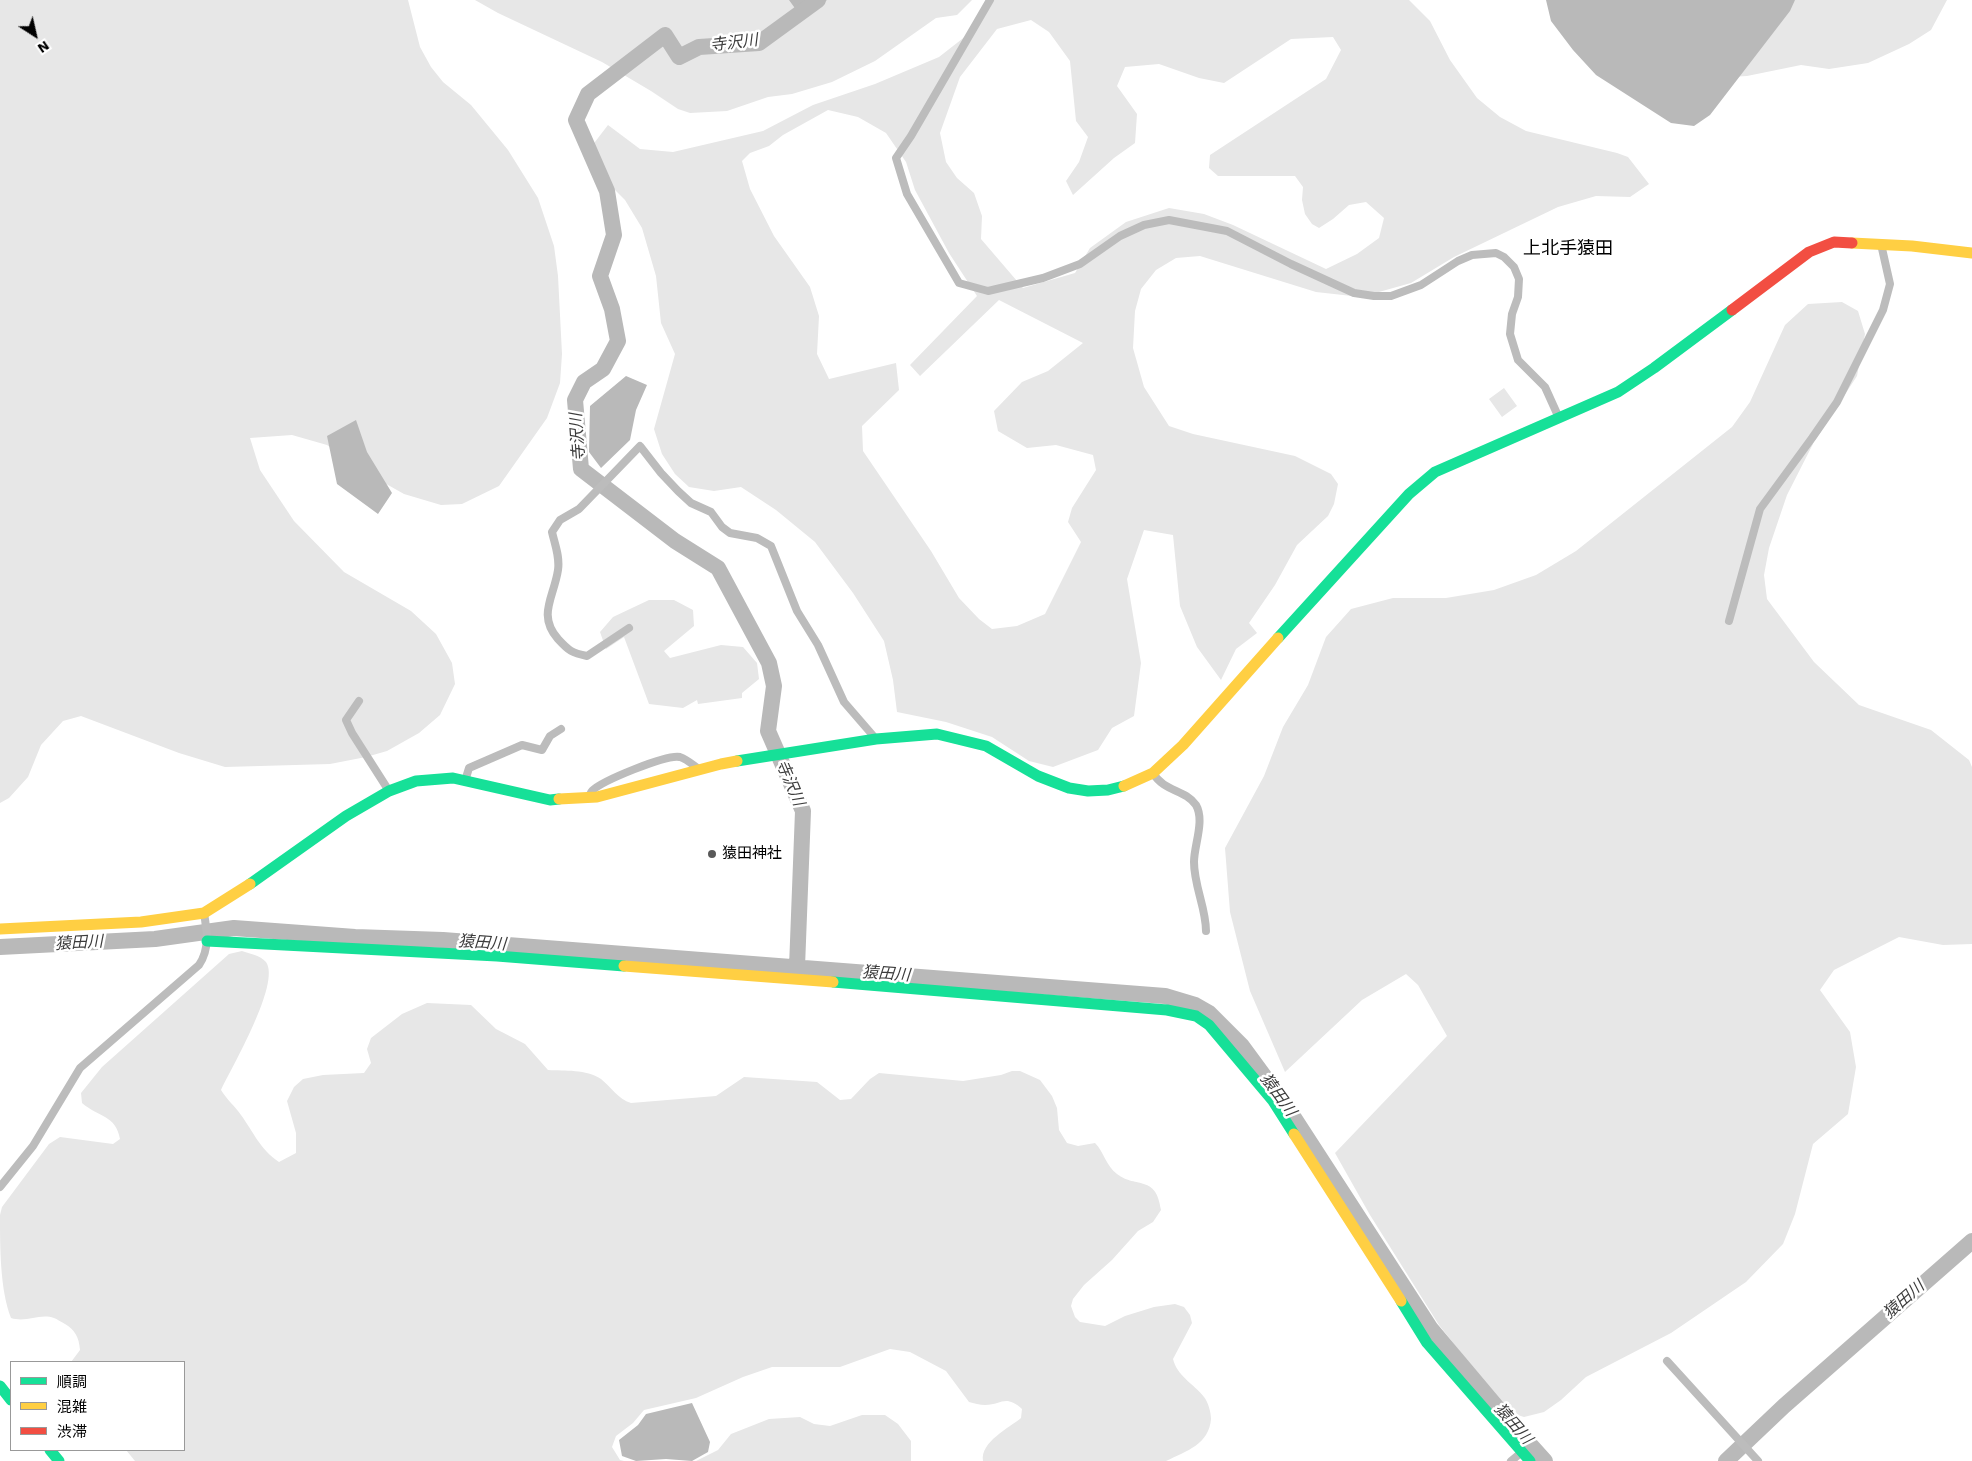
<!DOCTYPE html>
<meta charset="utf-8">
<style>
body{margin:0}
#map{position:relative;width:1972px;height:1461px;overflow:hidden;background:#fff;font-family:"Work Sans","Noto Sans JP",sans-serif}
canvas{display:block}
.legend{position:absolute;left:10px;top:1361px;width:175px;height:90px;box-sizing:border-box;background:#fff;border:1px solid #999;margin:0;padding:6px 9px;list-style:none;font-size:15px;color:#000}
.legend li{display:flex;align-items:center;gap:10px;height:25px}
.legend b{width:25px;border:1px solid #999}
.north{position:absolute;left:10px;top:10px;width:50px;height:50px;-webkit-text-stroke:4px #fff;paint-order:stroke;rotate:145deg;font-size:14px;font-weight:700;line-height:20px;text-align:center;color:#000}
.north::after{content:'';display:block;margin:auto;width:18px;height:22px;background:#000;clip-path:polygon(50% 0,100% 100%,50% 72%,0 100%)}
</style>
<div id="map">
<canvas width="1972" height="1461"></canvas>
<ul class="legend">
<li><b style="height:6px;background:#16e098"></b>順調</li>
<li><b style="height:6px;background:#ffcf43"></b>混雑</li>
<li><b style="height:6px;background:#f24e42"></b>渋滞</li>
</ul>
<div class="north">N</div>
</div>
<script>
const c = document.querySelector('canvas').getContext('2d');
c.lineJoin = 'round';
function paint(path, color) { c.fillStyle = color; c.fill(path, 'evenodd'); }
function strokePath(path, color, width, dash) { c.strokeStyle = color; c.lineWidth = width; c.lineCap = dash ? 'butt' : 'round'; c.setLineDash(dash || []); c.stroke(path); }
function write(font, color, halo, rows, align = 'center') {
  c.font = font + ' "Work Sans","Noto Sans JP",sans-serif'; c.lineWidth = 5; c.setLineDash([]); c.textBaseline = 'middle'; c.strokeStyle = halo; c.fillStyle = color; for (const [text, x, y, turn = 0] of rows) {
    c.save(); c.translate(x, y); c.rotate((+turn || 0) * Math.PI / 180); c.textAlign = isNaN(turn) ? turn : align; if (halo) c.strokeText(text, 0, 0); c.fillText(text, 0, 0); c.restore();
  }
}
paint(new Path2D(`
 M0,0h408l12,47 11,20 12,15 28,23 37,45 30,48 16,48 4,30 4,78 -2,29 -13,35 -48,68 -37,18 -21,1 -37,-11 -39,-22 -38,-27 -35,-10 -42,3 10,32 34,51 50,51 67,39 25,23 16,29 3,21 -15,31 -21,18 -32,18 -21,6 -36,7 -105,3 -46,-14 -98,-37 -18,5 -22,24 -13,32 -19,21 -9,5z
 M475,0h497l-15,15 -21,3 -61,43 -43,21 -40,12 -24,3 -41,14 -37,2 -12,-4 -27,-18 -49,-29 -104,-49z
 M994,0h415l21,21 20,39 27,38 23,19 26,14 91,22 11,4 21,27 -19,13 -34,-1 -38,11 -104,50 -43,26 -50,14 -45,-5 -116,-36 -24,2 -20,12 -15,19 -6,22 -2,37 11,39 25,39 24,8 102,22 36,18 7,10 -4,20 -6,12 -31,29 -22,40 -26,38 8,10 -21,16 -15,31 -24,-33 -17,-41 -7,-71 -29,-5 -17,49 14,84 -7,53 -22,12 -14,22 -45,17 -24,-6 -37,-24 -46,-15 -49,-10 -4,-32 -9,-39 -31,-48 -38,-51 -39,-32 -35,-23 -27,4 -25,-4 -14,-13 -13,-20 -8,-25 21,-75 -14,-31 -5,-47 -14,-48 -17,-28 -27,-27 -10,-22 20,-26 32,24 33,3 90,-21 50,-26 62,-21 64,-27 32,-25zM1031,20l18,12 21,29 6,60 12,16 -9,25 -13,19 7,14 41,-37 21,-15 2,-29 -20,-28 8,-19 34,-3 40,14 25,5 67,-44 42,-2 8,13 -15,29 -116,76 -1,13 9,8h77l8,11 -1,13 3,14 7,10 7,4 14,-9 16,-14 17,-3 18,16 -5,20 -22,16 -31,15 -93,-44 -29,-11 -35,-6 -43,14 -36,26 -15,25 -52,15 -42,-49 1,-23 -8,-23 -17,-15 -11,-16 -6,-29 20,-56 37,-48zM828,110l30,7 28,16 20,29 9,28 34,63 28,43 -67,69 10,11 79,-76 84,43 -35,28 -26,11 -28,29 4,20 29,17 29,-3 37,10 3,15 -24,38 -4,14 13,20 -36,72 -28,12 -25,3 -13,-10 -20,-21 -28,-47 -68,-100 -1,-25 37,-36 -3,-27 -67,16 -12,-25 2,-38 -9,-29 -36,-51 -24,-47 -8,-28 8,-8 19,-7 14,-11z
 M1677,0h270l-16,30 -22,14 -41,19 -39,6 -28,-4 -54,11 -17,1z
 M1842,302l16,9 7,23 -8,42 -43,66 -27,53 -18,53 -5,27 3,24 47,63 45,43 72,25 38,30 3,7v177l-29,1 -44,-8 -65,33 -14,20 30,42 6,35 -8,47 -35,30 -18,70 -12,30 -37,38 -75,51 -85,44 -25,23 -17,12 -20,5 -16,-5 -69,-87 -69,-110 -35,-62 112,-117 -29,-51 -12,-11 -44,26 -77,72 -35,-81 -20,-79 -5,-64 39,-72 19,-49 25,-42 18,-48 25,-28 42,-11h53l48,-8 42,-15 40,-24 156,-124 18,-25 35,-77 23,-21z
 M1504,388l13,18 -15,11 -13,-18z
 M649,600h25l19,10 1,16 -30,25 6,7 51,-13 22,2 14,16 2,16 -17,14v5l-44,6 -1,-4 -14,8 -34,-4 -25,-67 -18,12 -6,-17 13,-15z
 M242,951c8,3 18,4 24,11 15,21 -34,105 -45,128 6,10 14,16 20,25 13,18 19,34 38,47l17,-9v-20l-9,-32 7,-14 9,-8 20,-4 41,-2 7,-10 -4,-14 4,-11 31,-24 25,-11 44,2 25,24 29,15 23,26c17,1 38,-1 53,9 10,8 17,20 30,24l85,-7 28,-19 73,5 23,18 11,-1 19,-20 9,-6 84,8 38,-6 11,-4h8l20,9 12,16 5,12 2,22 8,13 11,3 17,-3c9,9 11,23 22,31 20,15 39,0 44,36l-8,12 -15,9 -26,29 -28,25 -11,14 -2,7 4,11 5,5 25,4 20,-10 29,-9 21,-3 9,3 6,8 2,8 -19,36c4,17 21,25 31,38 4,5 7,15 7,22 -2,25 -24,32 -45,42h-183c-3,-19 26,-33 38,-43l1,-9c-17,-15 -20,-4 -37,-4 -5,0 -11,-2 -16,-3l-23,-31 -36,-19 -20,-3 -50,18h-68l-29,10 -47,21 -52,12 -11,13 -17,13 -4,11 8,13 4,1h-489l-9,-11h58v-88h-113l9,-12c-1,-13 -5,-20 -15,-26 -4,-2 -8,-5 -11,-6 -15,-5 -27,5 -43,0 -11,-28 -11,-71 -11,-103l2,-8 47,-63 11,-7 53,7 7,-5c-4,-24 -22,-22 -38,-36l-1,-10 21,-26 127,-113z
 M862,1415h23l13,9 13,17v20h-215l22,-11 13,-16 38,-15 31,-2 14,7 16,2z`), '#e7e7e7');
paint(new Path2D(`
 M789,0h38l-25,18z
 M1546,0h249l-5,11 -80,104 -16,11 -23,-3 -75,-48 -23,-25 -22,-29z
 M626,376l21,9 -11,25 -6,30 -29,28 -12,-16 1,-46z
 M356,420l11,32 25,41 -14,21 -41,-30 -10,-48z
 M692,1403l18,39 -2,10 -16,9 -26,-2 -30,2 -14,-5 -3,-16 19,-15 8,-11z`), '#b9b9b9');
strokePath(new Path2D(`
 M0,947l155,-8 79,-11 121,9 88,3 722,56 30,9 14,8 33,33 47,64 142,219 69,82 45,50
 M797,967l6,-156 -35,-80 6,-45 -5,-23 -51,-95 -43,-27 -94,-72 -6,-69 9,-18 19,-13 15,-28 -6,-32 -12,-33 14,-41 -7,-44 -31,-71 12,-26 77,-59 14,22 20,-10 60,-4 59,-43
 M1726,1461l58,-55 188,-165`), '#b9b9b9', 16);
strokePath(new Path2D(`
 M990,0l-79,136 -15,22 11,36 52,89 29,8 55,-13 37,-14 40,-28 24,-11 25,-5 58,11 64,33 63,29 20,3h17l30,-11 37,-24 14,-6 24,-2 8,4 10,10 5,12 -1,18 -6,17 -2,20 8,26 27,27 14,31
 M1729,621l31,-112 52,-71 25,-36 46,-92 7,-26 -9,-40
 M629,628l-42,28c-15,-3 -18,-5 -29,-17 -21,-24 -4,-42 0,-69 2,-13 -3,-25 -6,-38l8,-12 19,-11 61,-63 21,27 17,18 13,12 20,9 11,15 8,6 27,5 14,8 26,65 21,34 26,57 32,37
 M359,701l-13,19 6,13 37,58
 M1153,773c11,19 32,16 43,32 9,16 -2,40 -2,57 0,24 12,46 12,69
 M465,781l4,-13 53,-23 20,5 8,-14 11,-7
 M588,798c2,-2 2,-5 4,-7 9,-10 75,-37 88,-34 7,2 14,9 20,13
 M0,1187l33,-41 47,-78 119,-103c11,-16 8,-34 5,-52
 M1667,1361l91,100
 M1511,1461l11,-9`), '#bcbcbc', 8);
strokePath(new Path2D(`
 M1278,638l131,-144 26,-22 183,-80 36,-24 78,-58
 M737,761l139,-22 61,-5 49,12 52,30 31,12 19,3 20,-1 16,-4
 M250,884l96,-68 43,-25 27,-10 37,-3 97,22 9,-1
 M207,941l290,15 127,10
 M833,982l334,28 29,6 13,9 64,76 21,33
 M1401,1301l26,42 103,118
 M0,1386l11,14
 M50,1450l9,11`), '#16e098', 11);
strokePath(new Path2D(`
 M1852,243l60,3 60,7
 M1124,786l29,-13 30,-28 95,-107
 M559,799l38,-2 124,-33 16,-3
 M0,929l141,-7 63,-9 46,-29
 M624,966l209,16
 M1294,1134l107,167`), '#ffcf43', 11);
strokePath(new Path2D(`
 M1732,310l77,-58 25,-10 18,1`), '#f24e42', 11);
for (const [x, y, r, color] of [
 [712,854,5,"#595959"]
]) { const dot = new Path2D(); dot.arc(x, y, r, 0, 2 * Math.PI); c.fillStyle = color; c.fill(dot); strokePath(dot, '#fff', 2); }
write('15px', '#000', '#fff', [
 ["猿田神社",722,854]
], 'left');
write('italic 16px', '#3c3c3c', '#fff', [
 ["寺沢川",734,43,-7],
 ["寺沢川",578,437,-94],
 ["寺沢川",790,783,67],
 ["猿田川",79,943,-3],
 ["猿田川",482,943,4],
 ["猿田川",886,974,4],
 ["猿田川",1278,1095,54],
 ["猿田川",1904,1300,-41],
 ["猿田川",1513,1424,49]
]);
write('18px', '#000', '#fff', [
 ["上北手猿田",1568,249]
]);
</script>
